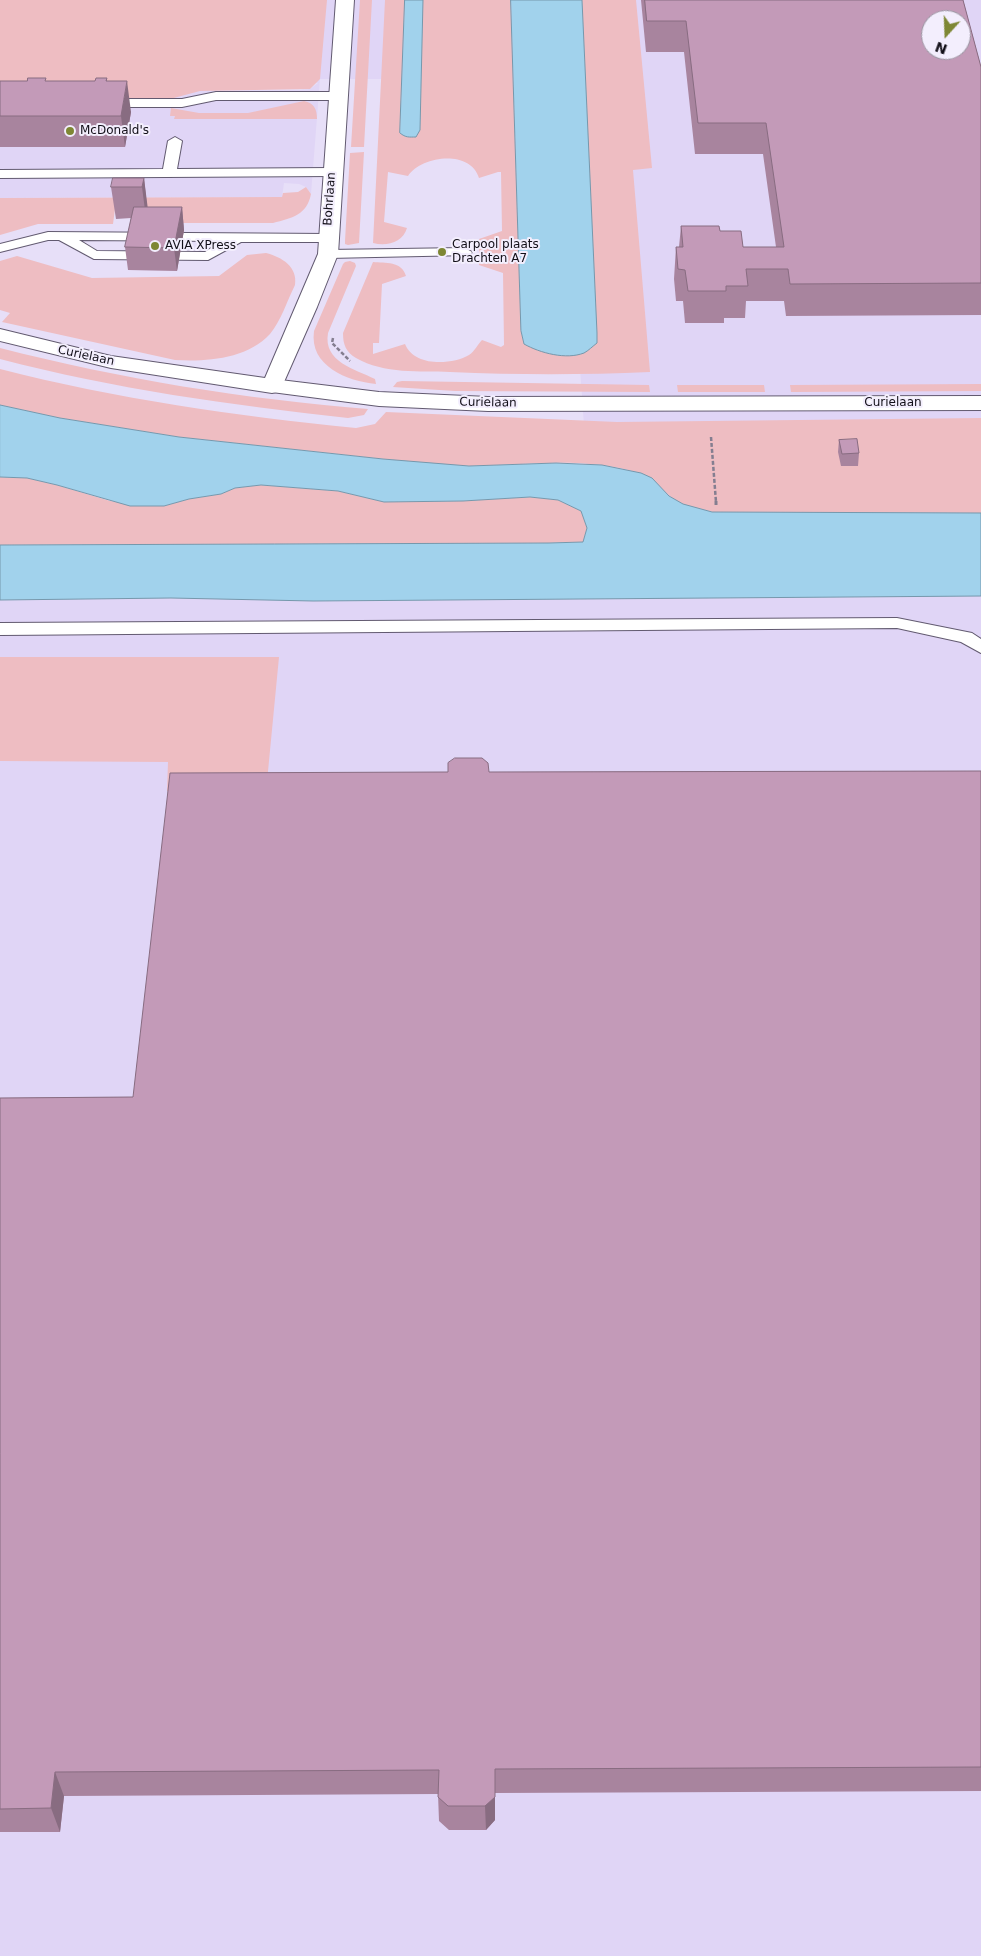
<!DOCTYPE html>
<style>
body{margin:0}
#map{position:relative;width:981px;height:1956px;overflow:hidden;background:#e7dff8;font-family:"DejaVu Sans",sans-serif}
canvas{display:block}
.north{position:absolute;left:921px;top:10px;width:50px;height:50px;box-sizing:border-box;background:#f3eefd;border:1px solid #9995a1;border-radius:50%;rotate:200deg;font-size:14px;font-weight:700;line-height:20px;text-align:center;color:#120f18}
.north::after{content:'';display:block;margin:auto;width:18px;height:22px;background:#7e8734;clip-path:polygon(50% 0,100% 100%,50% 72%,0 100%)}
</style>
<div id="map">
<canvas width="981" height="1956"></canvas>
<div class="north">N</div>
</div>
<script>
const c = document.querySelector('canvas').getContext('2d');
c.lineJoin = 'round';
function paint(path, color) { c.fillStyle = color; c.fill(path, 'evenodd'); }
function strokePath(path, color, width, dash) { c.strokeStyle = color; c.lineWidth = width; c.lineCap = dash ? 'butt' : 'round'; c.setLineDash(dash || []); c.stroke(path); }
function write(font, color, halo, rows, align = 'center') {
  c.font = font + ' "DejaVu Sans",sans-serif'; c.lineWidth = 4; c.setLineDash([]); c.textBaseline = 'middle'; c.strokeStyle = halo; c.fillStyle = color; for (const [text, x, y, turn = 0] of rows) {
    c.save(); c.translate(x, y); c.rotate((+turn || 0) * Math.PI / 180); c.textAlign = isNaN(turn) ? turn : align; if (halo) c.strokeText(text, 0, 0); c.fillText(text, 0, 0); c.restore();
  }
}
paint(new Path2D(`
 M0,0h981v1956h-981v-1392l594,6 -34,-491h-240l-9,115 -5,-7 -7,-3 -15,-1 -2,14 -282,1v-106l300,-2 10,-1 8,-6zM931,20h30v30h-30z`), '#e0d5f6');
paint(new Path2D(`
 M0,0h327l-7,79 -10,10 -110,2 -30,8 -126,1 -44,-8z
 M360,0h12l-8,147h-13z
 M385,0h20l-5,133 20,-3 3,-130h88l10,331 3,13 73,-1 -15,-343h54l16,168 -19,2 17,202c-67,3 -133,3 -200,0 -30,-1 -66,2 -94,-14 -10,-6 -13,-13 -13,-25l30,-71c12,1 29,-1 33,14l-24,8 -3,59h-6v11l32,-10c9,23 47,21 64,11 6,-4 8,-10 13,-15l19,7 3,-2 -1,-72 -24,-8v-26l23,-8 -1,-59h-3l-19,6c-9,-29 -58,-22 -71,-2l-20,-4 -4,50 23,6c-4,14 -20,19 -34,15z
 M304,101c10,2 13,8 13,18h-143l1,-3h-5l1,-8 28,5h49z
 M364,152l-5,91 -11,2 -3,-1v-3l5,-88z
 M306,187l5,7c-4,21 -19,24 -38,29h-121l-37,-14 -2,15h-75l-38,11v-37l282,-1 1,-4 15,-1z
 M266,253c16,4 32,14 29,32 -8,16 -14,36 -25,49 -23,25 -64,28 -95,26l-173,-38 8,-9 -10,-3v-49l17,-5 75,22 127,-2 28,-21z
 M350,261l5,2 1,3 -28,67c-5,29 27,36 47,46l1,5c-29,-3 -67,-18 -62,-53l29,-67 2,-2z
 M0,348c121,31 244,51 368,61l-4,6 -16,3c-117,-13 -234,-29 -348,-59z
 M0,369c117,30 236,47 356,59l19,-4 11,-12 231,10 364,-4v95l-269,-1c-10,-4 -21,-4 -30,-8 -17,-8 -25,-26 -43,-31 -54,-17 -112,-8 -168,-7 -16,0 -33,-2 -50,-3l-242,-26 -119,-19 -60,-13z
 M402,381l247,4 1,7 -195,-1 -62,-4 4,-5z
 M981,384v7l-190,1 -1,-7z
 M677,385h87l1,7h-87z
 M0,477l27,1 30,7 53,16 54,5 25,-7 32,-5 14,-6 26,-3 77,6 46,11 79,-1 67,-4 28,3 23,11 6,17 -4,14 -34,1 -549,2z
 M0,657h279l-13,135 -99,-1 1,-29 -168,-1z`), '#eebdc2');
const water = new Path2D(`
 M405,0h18l-3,130 -4,7c-7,0 -10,1 -16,-4z
 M511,0h71l15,333v10c-4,3 -9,8 -13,10 -18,7 -44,0 -60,-9l-3,-13z
 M0,405l60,13 119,19 204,22 86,7 87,-3 46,2 39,8 11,5 17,18 14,8 29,8 269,1v83l-668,5 -142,-3 -171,2v-55l549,-2 34,-1 4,-14 -6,-17 -23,-11 -28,-3 -67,4 -79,1 -46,-11 -77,-6 -26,3 -14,6 -32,5 -25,7h-34l-73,-21 -30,-7 -27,-1z`);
paint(water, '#a1d2ec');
strokePath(water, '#7698ac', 1);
const service = new Path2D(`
 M216,92h122l6,4 -6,4h-122l-34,7h-77l-6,-4 6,-4h77z
 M175,137l7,4 -5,28 155,-1 7,4 -7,4 -332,2v-8l163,-1 5,-28z
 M48,232l280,2 7,4 -7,4h-87l-33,18 -114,-1 -35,-19h-11l-48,12v-8zM79,240l143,1 -17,11 -108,-1z
 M465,248l7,4 -2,3 -142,3 -7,-4 7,-4z
 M897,618l75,15 9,6v14l-20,-11 -64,-14 -897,7v-12z`);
const minor = new Path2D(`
 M272,379l107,13 109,5 493,-1v14l-493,1 -109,-5 -115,-15 -3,-5 3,-5z`);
const secondary = new Path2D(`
 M336,0h18l-16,254 -21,53 -37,84 -8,2 -161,-25 -111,-27v-12l111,27 154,22 53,-124z`);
strokePath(service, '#625a70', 2);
strokePath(minor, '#625a70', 2);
strokePath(secondary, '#625a70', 2);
strokePath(new Path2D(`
 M333,338l-1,5 18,18
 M711,437l5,65`), '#847e90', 2.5, [4, 2]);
strokePath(new Path2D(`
 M716,501v4`), '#847e90', 3, [4.5, 2.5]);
paint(service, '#fff');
paint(minor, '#fff');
paint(secondary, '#fff');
paint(new Path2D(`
 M641,0h322l18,67v248l-195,1 -2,-15h-38l-1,17h-21v5h-39l-2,-22h-7l-2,-22 2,-32h3l2,-21 39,5 23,16h33l-13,-93h-68l-11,-102h-38z
 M107,78v3l24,31 -6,35h-125v-66h95z
 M144,178l3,29h35l2,23 -7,41 -49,-1 -3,-23 6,-29 -15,1 -5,-32z
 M839,440l20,13 -1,13h-17l-3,-14z
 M981,771v1020l-486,2v27l-9,10h-37l-10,-9 -1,-27 -374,2 -4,36h-60v-734l133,-1 356,-325z`), '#a8849e');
paint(new Path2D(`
 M127,81l4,31 -6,35 -4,-31z
 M144,178l4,32 -2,8 -4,-31z
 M182,207l2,23 -7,41 -3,-23z
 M55,1772l9,24 -4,36 -9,-24z
 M495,1797v23l-9,10 -1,-24z`), '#886c81');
const building = new Path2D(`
 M645,0h318l18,67v216l-191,1 -2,-15h-42l2,17h-22v5h-38l-3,-21 -7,-1 -2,-22h7l-2,-21h38l1,5h21l2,16h41l-18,-124h-68l-12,-102h-39zM931,20h30v30h-30z
 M28,78h18l-1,3h50l1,-3h11l-1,3h21l-6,35h-121v-35h27z
 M113,178h31l-2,9h-31z
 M134,207h48l-8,41 -49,-1z
 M857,439l2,14 -17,1 -3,-14z
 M455,758h27l6,5 1,9 492,-1v996l-486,2v28l-10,9h-37l-10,-9 1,-27 -384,2 -4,36 -51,1v-711l133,-1 37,-324 278,-1v-9z`);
paint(building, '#c39ab8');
strokePath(building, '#886c81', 1);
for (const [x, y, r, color] of [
 [70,131,5,"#7e8734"],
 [155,246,5,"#7e8734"],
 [442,252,5,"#7e8734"]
]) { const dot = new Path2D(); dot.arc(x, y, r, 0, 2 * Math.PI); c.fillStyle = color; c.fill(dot); strokePath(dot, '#f3eefd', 2); }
write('12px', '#120f18', '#f3eefd', [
 ["McDonald's",80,131],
 ["Carpool plaats",452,245],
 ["Drachten A7",452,259],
 ["AVIA XPress",165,246]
], 'left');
write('12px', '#120f18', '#f3eefd', [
 ["Bohrlaan",330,199,-86],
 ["Curielaan",86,356,12],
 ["Curielaan",488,403,1],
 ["Curielaan",893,403]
]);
</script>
